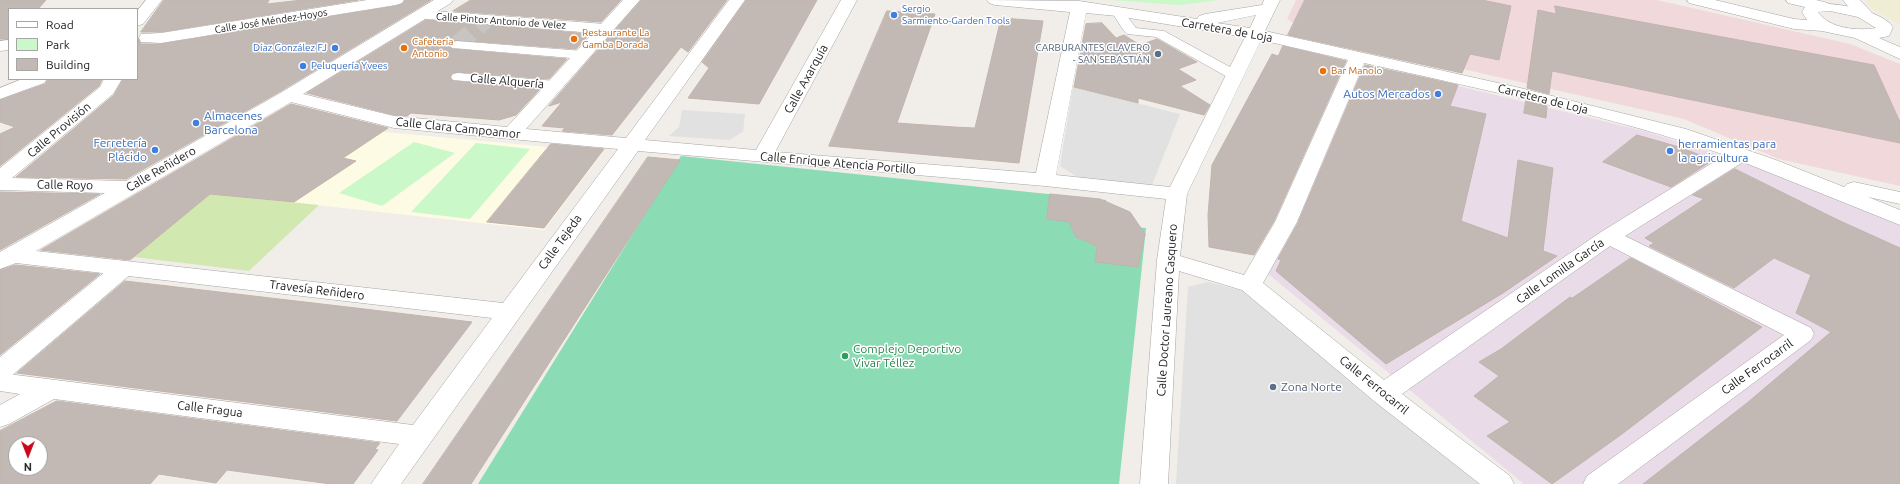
<!DOCTYPE html>
<meta charset="utf-8">
<style>
body{margin:0}
#map{position:relative;width:1900px;height:484px;overflow:hidden;background:#f1ede9;font-family:Ubuntu,sans-serif}
canvas{display:block}
.legend{position:absolute;left:8px;top:8px;width:130px;height:72px;box-sizing:border-box;background:#fff;border:1px solid #a6a6a6;margin:0;padding:5px 7px;list-style:none;font-size:12px;color:#212121}
.legend li{display:flex;align-items:center;gap:8px;height:20px}
.legend b{width:20px;border:1px solid #a6a6a6}
.north{position:absolute;left:8px;top:436px;width:40px;height:40px;box-sizing:border-box;background:#fff;border:1px solid #a6a6a6;border-radius:50%;rotate:180deg;font-size:11px;font-weight:700;line-height:16px;text-align:center;color:#212121}
.north::after{content:'';display:block;margin:auto;width:14px;height:18px;background:#ca091c;clip-path:polygon(50% 0,100% 100%,50% 72%,0 100%)}
</style>
<div id="map">
<canvas width="1900" height="484"></canvas>
<ul class="legend">
<li><b style="height:5px;background:#fff"></b>Road</li>
<li><b style="height:11px;background:#caf8c9"></b>Park</li>
<li><b style="height:11px;background:#c2b9b5"></b>Building</li>
</ul>
<div class="north">N</div>
</div>
<script>
const c = document.querySelector('canvas').getContext('2d');
c.lineJoin = 'round';
function paint(path, color) { c.fillStyle = color; c.fill(path, 'evenodd'); }
function strokePath(path, color, width, dash) { c.strokeStyle = color; c.lineWidth = width; c.lineCap = dash ? 'butt' : 'round'; c.setLineDash(dash || []); c.stroke(path); }
function write(font, color, halo, rows, align = 'center') {
  c.font = font + ' Ubuntu,sans-serif'; c.lineWidth = 3; c.setLineDash([]); c.textBaseline = 'middle'; c.strokeStyle = halo; c.fillStyle = color; for (const [text, x, y, turn = 0] of rows) {
    c.save(); c.translate(x, y); c.rotate((+turn || 0) * Math.PI / 180); c.textAlign = isNaN(turn) ? turn : align; if (halo) c.strokeText(text, 0, 0); c.fillText(text, 0, 0); c.restore();
  }
}
paint(new Path2D(`
 M1296,0h361l193,44 50,20v122l-121,-27 -95,-40 -368,-83 -29,-17z`), '#f1d9db');
paint(new Path2D(`
 M1357,66l89,17 198,48 129,41 127,51v261h-376l-257,-211z`), '#eadbe9');
paint(new Path2D(`
 M291,108l93,24 219,20 -59,78 -384,-42z`), '#fefbe5');
paint(new Path2D(`
 M1865,0h35v24l-29,-15z`), '#efeed5');
paint(new Path2D(`
 M210,194l109,11 -70,66 -115,-14z`), '#d2e8b1');
paint(new Path2D(`
 M1111,0h108l-39,5z
 M414,142l41,11 -73,53 -43,-13z
 M476,143l54,6 -60,70 -59,-7z`), '#caf8c9');
paint(new Path2D(`
 M681,156l425,44 1,5c15,2 27,5 28,22l11,1 -27,256h-641z`), '#8bdcb4');
paint(new Path2D(`
 M1073,87l107,27 -28,71 -73,-7 -19,-12z
 M682,110l63,4 -2,18 -14,8 -60,-4 10,-9z
 M1208,282l35,9 244,193h-311l12,-197z`), '#e1e1e1');
const building = new Path2D(`
 M0,0h46l-8,9h-29v30h-9z
 M164,0h105l-2,4 35,-4h56l-197,32h-20z
 M405,0h26l-150,91 -155,88 -110,-2 98,-82 9,-16h14l1,-41 3,6h20l235,-38 6,-2z
 M471,0h150l-20,22 -148,-11z
 M641,0h86l-39,52 -7,-5 -69,88 -50,-4 3,-3 -23,-2 20,-24 -13,4z
 M746,0h71l-58,104 -71,-6 21,-30 -7,-6z
 M1305,0h177l29,6 -12,54 -29,-6 -8,19 -174,-38z
 M1555,6l319,59 26,57v21l-348,-72 -3,23 -22,-6 11,-78 18,4z
 M887,11l48,3 -38,109 57,4 21,1 26,-110 42,3 -24,142 -190,-17z
 M426,20l164,14 -14,15 -119,-9 -6,1 -2,5 3,3 115,10 -18,20 -91,-7 -6,1 -2,5 3,3 87,8 -24,26 -17,5 -88,-7 -4,3 -13,-1 -87,-22z
 M1102,23l14,15 8,-3 16,10 17,-6 40,23 -19,7 18,11 -16,6 30,19 -6,10 -66,-17v5l-64,-16 12,-63z
 M1283,46l63,15 -72,160 -20,34 -45,-8 -1,-32 4,-50 60,-111 6,2z
 M1365,65l93,20 -8,21 36,8 -25,107 47,17 10,-78 35,8 -10,83 14,5 -54,37 -117,71 -110,-93 5,-11 -3,-1 20,-36z
 M48,79h54l-3,7 -99,80v-32l15,-7 -15,-5v-22l45,-16z
 M1526,101l21,5 -1,12 -22,-5z
 M291,104l97,24 -45,30 13,3 -62,41 -84,-8 -80,66 -89,-10z
 M1637,135l42,12 34,13 -42,27 -68,-25z
 M551,144l53,5 -60,79 -57,-6z
 M648,157l32,3 -209,324h-48z
 M1735,169l103,51 62,28v236h-257l104,-81 84,-71 -35,-19 15,-38 -37,-17 -40,30 -85,-42 5,-3 -9,-5 59,-39 -11,-4z
 M0,192l100,2 -100,56z
 M1050,194l50,5 30,13 15,22 -7,33 -43,-5 2,-16 -21,-9 -7,-15 -22,-3z
 M1631,258l131,69 -140,107 -70,50 -65,-48 23,-14 -36,-26 25,-20 -20,-14 22,-13 69,-52 2,1z
 M16,265l84,9 -100,81v-85z
 M125,281l231,27 116,14 -75,99 -380,-48z
 M57,401l323,42 -5,6 3,1 -25,34h-22l-104,-14 -11,13 -57,-9 -9,10h-150v-53zM16,444h24v24h-24z`);
paint(building, '#c2b9b5');
strokePath(building, '#c2b3ab', 1);
strokePath(new Path2D(`
 M457,45l28,-25`), '#c7c4c1', 18, [18, 9]);
const service = new Path2D(`
 M1117,7l4,1 15,20 28,3 77,42 2,3 -2,3h-10l-75,-42 -29,-3 -3,-3 -13,-20z
 M457,41l126,10 5,1 2,3 -2,3 -5,1 -131,-11 -2,-3 2,-3z
 M458,73l98,8 5,1 2,3 -2,3 -5,1 -103,-9 -2,-3 2,-3z`);
const pedestrian = new Path2D(`
 M421,10l184,14 6,2 2,3 -2,3 -6,2 -190,-16 -2,-3 2,-3z
 M124,261l8,2 3,5 -3,5 -123,105 -9,2v-23l116,-94z`);
const minor = new Path2D(`
 M146,0h16l-19,24 -6,2v-15z
 M367,0h37l-2,3 -6,2 -235,38 -20,-1 -2,-4 2,-4 20,-1z
 M434,0h19l-2,3 -148,91 91,22 113,11 116,-127h17l-114,129 100,9 103,-138h16l-100,140 111,10 85,-150h16l-82,152 261,21 34,-161 -75,-7 -6,-2 -2,-3 92,1 118,18 2,-3 6,-2 57,-9 2,-5h16l-15,31 251,56 170,42 90,31 68,27 3,-3 7,-2 46,10v12l-32,-7 32,13v15l-157,-63 -118,74 186,92 3,6 -3,6 -193,144h-35l4,-8 197,-141 -174,-89 -208,148 108,82 4,8h-34l-106,-83 -132,-111 -63,-19 -11,213h-28l17,-224 9,-61 -121,-13 -407,-35 -237,333h-30l28,-40 -345,-45 -45,25 -9,3v-22l20,-11 -20,-3v-18l413,52 79,-107 -476,-55 -16,6v-17l105,-59 -105,-3v-22l100,-81 4,-8h18l-9,15 -101,84 114,3 156,-89zM1086,13l31,3 128,21 -75,150 -114,-12zM1256,15l-6,13 -33,-5zM1261,40l87,20 -73,162 -31,53 -64,-19 7,-62zM1364,63c121,27 244,52 361,92l-124,77 -217,148 -121,-97 34,-61zM291,102l103,26 224,21 -115,154 -467,-52z
 M1786,0h30l12,3 2,3 -2,3 -6,2 -34,-8z
 M1843,0h17l12,13 -2,3c-12,3 -20,-7 -27,-16z
 M9,40v10l-9,1v-10z
 M22,79h25l-3,4 -44,16v-11z`);
const tertiary = new Path2D(`
 M1687,0h28l79,19 13,1 -5,-8c1,-2 3,-6 6,-7 19,-5 73,4 85,22l-4,9 -10,2 21,9v12l-45,-21 -33,-7 -28,-2 -105,-26zM1830,11l28,6 18,11c-18,3 -47,1 -58,-16z`);
strokePath(service, '#a5a5a5', 1);
strokePath(pedestrian, '#a5a5a5', 1);
strokePath(minor, '#a5a5a5', 1);
strokePath(tertiary, '#a5a5a5', 1);
paint(service, '#fff');
paint(pedestrian, '#fff');
paint(minor, '#fff');
paint(tertiary, '#fff');
for (const [x, y, r, color] of [
 [894,15,4,"#3f7fe0"],
 [574,39,4,"#e8710a"],
 [335,48,4,"#3f7fe0"],
 [404,48,4,"#e8710a"],
 [1158,54,4,"#5c6f8a"],
 [303,66,4,"#3f7fe0"],
 [1323,71,4,"#e8710a"],
 [1438,94,4,"#3f7fe0"],
 [196,123,4,"#3f7fe0"],
 [155,150,4,"#3f7fe0"],
 [1670,151,4,"#3f7fe0"],
 [845,356,4,"#2e9e5b"],
 [1273,387,4,"#5c6f8a"]
]) { const dot = new Path2D(); dot.arc(x, y, r, 0, 2 * Math.PI); c.fillStyle = color; c.fill(dot); strokePath(dot, '#fff', 1.5); }
write('10px', '#366cbe', '#fff', [
 ["Sergio",902,9],
 ["Sarmiento-Garden Tools",902,21],
 ["Díaz González FJ",327,48,"right"],
 ["Peluquería Yvees",311,66]
], 'left');
write('10px', '#212121', '#fff', [
 ["Calle José Méndez-Hoyos",271,21,-9],
 ["Calle Pintor Antonio de Velez",501,21,4]
]);
write('10px', '#c56008', '#fff', [
 ["Restaurante La",582,33],
 ["Gamba Dorada",582,45],
 ["Cafetería",412,42],
 ["Antonio",412,54],
 ["Bar Manolo",1331,71]
], 'left');
write('10px', '#4e5e75', '#fff', [
 ["CARBURANTES CLAVERO",1150,48],
 ["- SAN SEBASTIÁN",1150,60]
], 'right');
write('12px', '#212121', '#fff', [
 ["Carretera de Loja",1227,30,10],
 ["Calle Axarquía",806,79,-61],
 ["Calle Alquería",507,81,5],
 ["Carretera de Loja",1543,99,14],
 ["Calle Clara Campoamor",458,128,6],
 ["Calle Provisión",59,130,-40],
 ["Calle Enrique Atencia Portillo",838,163,5],
 ["Calle Reñidero",161,169,-30],
 ["Calle Royo",65,185,1],
 ["Calle Tejeda",560,242,-54],
 ["Calle Lomilla García",1560,271,-35],
 ["Travesía Reñidero",317,290,7],
 ["Calle Doctor Laureano Casquero",1167,310,-86],
 ["Calle Ferrocarril",1757,367,-36],
 ["Calle Ferrocarril",1374,385,39],
 ["Calle Fragua",210,409,7]
]);
write('12px', '#366cbe', '#fff', [
 ["Autos Mercados",1430,94],
 ["Almacenes",204,116,"left"],
 ["Barcelona",204,130,"left"],
 ["Ferretería",147,143],
 ["Plácido",147,157],
 ["herramientas para",1678,144,"left"],
 ["la agricultura",1678,158,"left"]
], 'right');
write('12px', '#27864d', '#fff', [
 ["Complejo Deportivo",853,349],
 ["Vivar Téllez",853,363]
], 'left');
write('12px', '#4e5e75', '#fff', [
 ["Zona Norte",1281,387]
], 'left');
</script>
